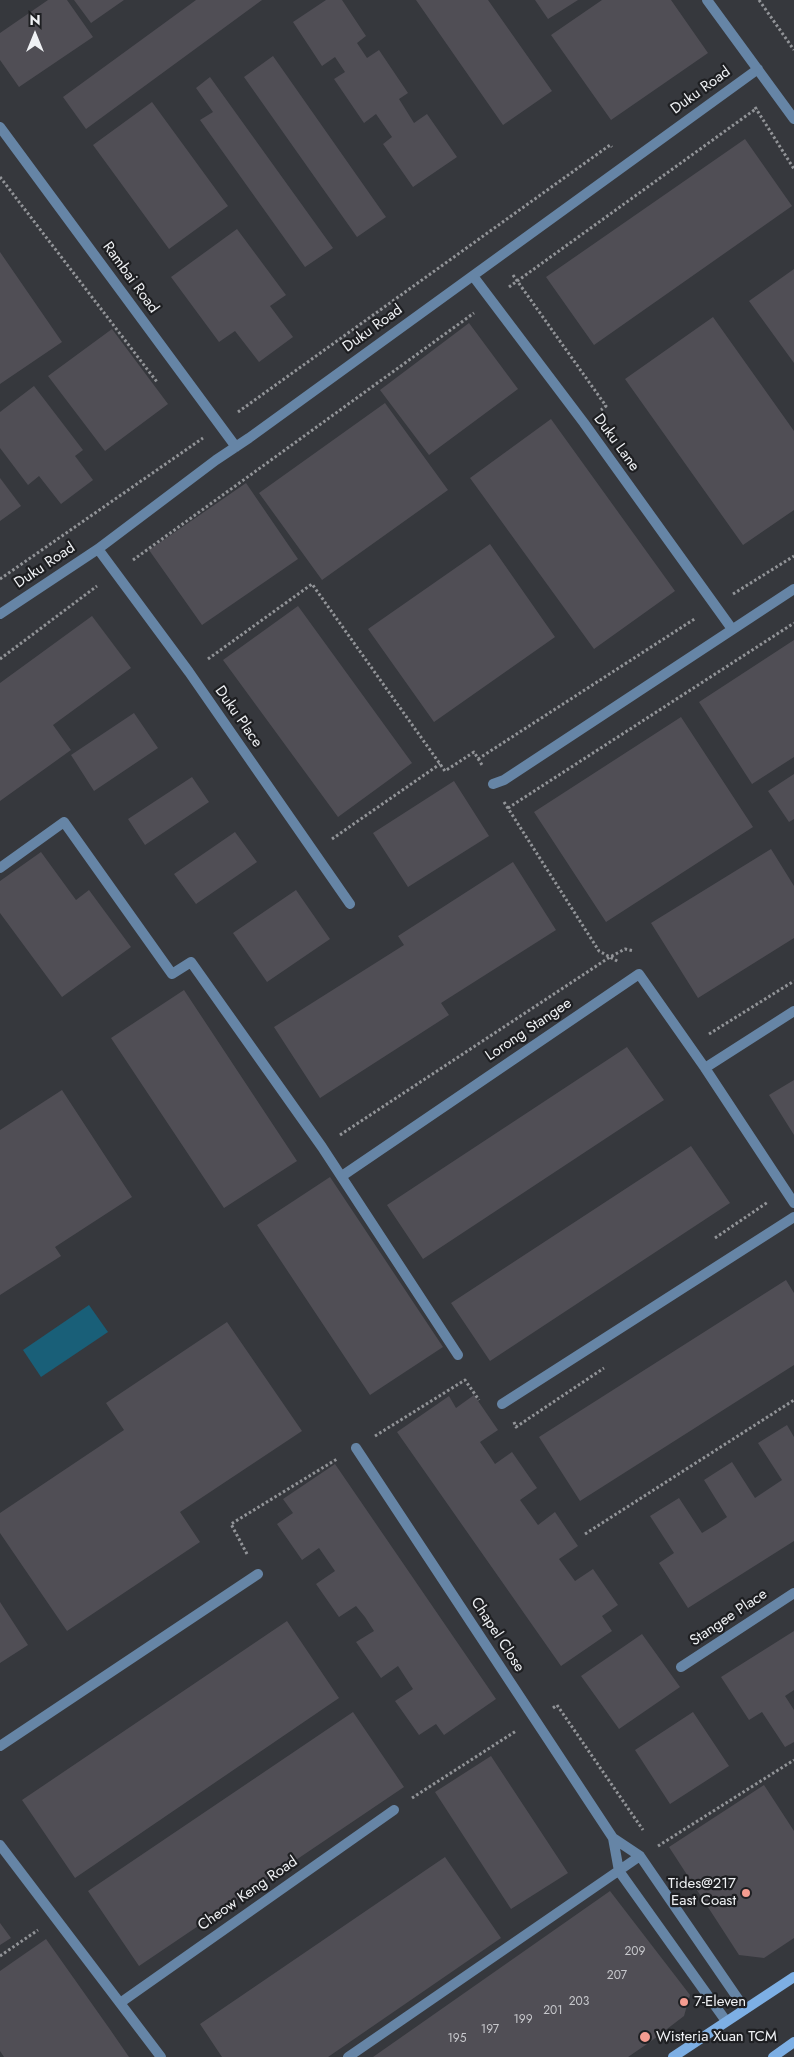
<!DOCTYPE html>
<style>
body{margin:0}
#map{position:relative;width:794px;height:2057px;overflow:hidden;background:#36383d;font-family:Jost,sans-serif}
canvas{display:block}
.north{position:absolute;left:10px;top:10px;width:50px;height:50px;-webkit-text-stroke:4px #1e1f22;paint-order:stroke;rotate:0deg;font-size:14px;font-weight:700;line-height:20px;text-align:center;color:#eff1f4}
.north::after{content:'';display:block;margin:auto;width:18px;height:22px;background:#eff1f4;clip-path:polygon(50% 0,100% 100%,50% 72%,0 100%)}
</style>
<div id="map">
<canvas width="794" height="2057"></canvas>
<div class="north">N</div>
</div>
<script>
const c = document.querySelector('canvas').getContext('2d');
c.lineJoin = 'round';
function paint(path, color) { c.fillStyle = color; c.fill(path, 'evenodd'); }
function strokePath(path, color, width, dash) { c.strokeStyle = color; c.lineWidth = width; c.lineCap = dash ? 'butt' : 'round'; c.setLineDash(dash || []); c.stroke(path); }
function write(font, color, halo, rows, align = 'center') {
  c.font = font + ' Jost,sans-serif'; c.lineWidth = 4.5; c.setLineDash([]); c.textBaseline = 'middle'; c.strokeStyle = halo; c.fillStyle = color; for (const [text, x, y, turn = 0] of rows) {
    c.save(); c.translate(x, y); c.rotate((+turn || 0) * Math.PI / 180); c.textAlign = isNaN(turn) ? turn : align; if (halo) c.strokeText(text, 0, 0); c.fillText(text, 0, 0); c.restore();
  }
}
paint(new Path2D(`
 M89,1305l19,27 -67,45 -18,-27z`), '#195f78');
paint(new Path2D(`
 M48,0h19l26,37 -74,50 -19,-27v-27z
 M74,0h50l-33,23z
 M196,0h66l-176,129 -23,-32z
 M326,0h16l24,36 -9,7 10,15 12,-8 29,43 -9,6 15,24 13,-9 30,43 -44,30 -30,-43 9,-7 -16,-23 -12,9 -30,-44 11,-7 -10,-15 -13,9 -29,-44z
 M416,0h72l64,91 -49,34z
 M535,0h43l-30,19z
 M602,0h69l37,53 -97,67 -60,-85z
 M273,56l113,161 -29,20 -113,-160z
 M210,77l123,171 -28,19 -105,-147 13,-8 -17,-24z
 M152,102l76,104 -59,43 -76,-104z
 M745,139l47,67 -198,139 -48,-68z
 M237,229l49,66 -16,11 23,31 -34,25 -24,-31 -16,11 -48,-65z
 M0,252l62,90 -62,42z
 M794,269v94l-45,-62z
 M713,317l81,114v79l-51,35 -118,-166z
 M469,323l49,66 -89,66 -49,-65z
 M112,329l56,75 -63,47 -57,-75z
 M34,386l49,64 -8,6 18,24 -32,24 -22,-28 -11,9 -28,-37v-36z
 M385,403l63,87 -126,90 -63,-87z
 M551,419l124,172 -81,58 -124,-171z
 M0,478l21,28 -21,15z
 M246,483l52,76 -96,66 -53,-75z
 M490,544l65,93 -121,85 -66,-93z
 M298,606l114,157 -74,54 -115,-157z
 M92,616l39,52 -78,57 18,25 -71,51v-118z
 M794,640v117l-42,27 -53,-82z
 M134,713l24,35 -64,43 -23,-36z
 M681,717l72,110 -147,95 -72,-110z
 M794,774v45l-5,3 -21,-31z
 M192,777l17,25 -64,43 -17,-26z
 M454,781l35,55 -81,51 -35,-54z
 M235,832l22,30 -61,42 -22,-30z
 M771,849l23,37v52l-96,60 -47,-75z
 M41,852l35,48 13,-10 42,57 -69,50 -62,-84v-32z
 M513,862l43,68 -115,73 8,12 -129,83 -46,-71 130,-82 -6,-9z
 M296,890l34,49 -63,43 -34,-49z
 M184,990l113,171 -73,47 -113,-170z
 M627,1047l37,53 -241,159 -36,-54z
 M794,1080v55l-25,-40z
 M62,1090l70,107 -77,50 6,9 -61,39v-165z
 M691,1146l39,57 -240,158 -39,-58z
 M330,1177l113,170 -73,48 -113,-170z
 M786,1280l8,13v72l-214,136 -41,-64z
 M227,1322l75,109 -122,81 20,30 -133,89 -67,-98v-20l124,-83 -18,-27z
 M474,1395l24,35 -18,12 9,13 6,9 17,-12 25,36 -17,12 18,25 17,-13 23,34 -19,13 16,22 18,-12 25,36 -16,11 10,15 -51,35 -164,-234 52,-36 7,12z
 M787,1425l7,12v104l-106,67 -29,-45 15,-10 -24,-37 29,-18 23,35 15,-9 10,-7 -23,-37 28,-18 23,36 27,-18 -24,-37z
 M335,1464l161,235 -52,36 -8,-11 -17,11 -24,-34 18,-12 -15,-23 -17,12 -25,-36 18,-11 -9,-14 -9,-11 -17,11 -23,-33 19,-13 -16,-23 -17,12 -25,-36 16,-11 -10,-14z
 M0,1602l28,43 -28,18z
 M287,1621l52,77 -264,180 -53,-78z
 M794,1631v59l-9,6 9,14v32l-9,5 -23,-35 -13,8 -28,-43z
 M642,1634l38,53 -61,42 -38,-53z
 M353,1712l51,75 -265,179 -51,-75z
 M693,1712l36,54 -59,38 -35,-54z
 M491,1756l77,117 -57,36 -76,-117z
 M764,1785l30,46v107l-30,20 -25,-3 -70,-108z
 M445,1857l56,81 -173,119h-106l-22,-33z
 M610,1891l80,104 -6,21 -34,26 -22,15h-255z
 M0,1923l11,15 -11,7z
 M46,1939l63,89 20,29h-125l-4,-6v-80z`), '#504e55');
strokePath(new Path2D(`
 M759,0l35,50
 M755,107l39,62
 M0,177l157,205
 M513,275l93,131 -5,4
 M509,287l248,-179
 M238,412l372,-267 2,2
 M133,560l341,-247
 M0,579l203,-141
 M733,594l61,-38
 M0,659l97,-73
 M208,659l104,-75 133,187 29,-19 8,13
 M478,759l218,-141
 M504,802l95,149 20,11
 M508,808l286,-185
 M332,839l108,-75
 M709,1034l85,-53
 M340,1135l270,-178 15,-8 9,2
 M715,1238l53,-36
 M514,1422l2,5 88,-59
 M375,1436l90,-56 14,20
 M585,1534l209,-134
 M247,1554l-16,-30 106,-65
 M553,1708l4,-3 86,125
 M412,1798l104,-67
 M658,1846l136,-86
 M0,1956l38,-26`), '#929498', 3, [2.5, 2.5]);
strokePath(new Path2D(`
 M0,868l64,-46 108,152 19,-12 131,185 136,208`), '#6685a6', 10);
strokePath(new Path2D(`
 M707,0l87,119
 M0,127l236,320
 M473,276l111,147 148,206
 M98,549l91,123 161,232
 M0,614l98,-65 118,-89 33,-22 509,-369
 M493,784l11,-4 290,-191
 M705,1068l89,-57
 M342,1176l297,-202 66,94 89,135
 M502,1404l292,-187
 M356,1448l257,390 27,18 105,153
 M681,1667l113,-74
 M0,1746l258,-172
 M613,1838l6,33 107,150
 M0,1845l161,212
 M120,2003l274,-193
 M348,2057l292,-201`), '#6685a6', 10);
strokePath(new Path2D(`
 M673,2057l121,-80
 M773,2057l21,-15`), '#7dafe4', 10);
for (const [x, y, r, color] of [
 [746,1893,5,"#f59c90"],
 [684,2002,5,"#f59c90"],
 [645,2037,6,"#f59c90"]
]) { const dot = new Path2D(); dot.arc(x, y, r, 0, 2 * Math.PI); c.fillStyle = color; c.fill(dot); strokePath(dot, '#1e1f22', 2); }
write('12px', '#c7c8cc', null, [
 ["209",635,1952],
 ["207",617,1976],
 ["203",579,2002],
 ["201",553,2011],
 ["199",523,2020],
 ["197",490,2030],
 ["195",457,2039]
]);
write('15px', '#eff1f4', '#1e1f22', [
 ["Duku Road",701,91,-36],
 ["Rambai Road",130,278,54],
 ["Duku Road",373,329,-36],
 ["Duku Lane",616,443,54],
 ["Duku Road",45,566,-34],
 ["Duku Place",238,717,55],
 ["Lorong Stangee",529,1030,-34],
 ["Stangee Place",729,1618,-34],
 ["Chapel Close",497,1635,57],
 ["Cheow Keng Road",248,1894,-35]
]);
write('15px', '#eff1f4', '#1e1f22', [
 ["Tides@217",736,1884,"right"],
 ["East Coast",736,1901,"right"],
 ["7-Eleven",694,2002],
 ["Wisteria Xuan TCM",656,2037]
], 'left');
</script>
